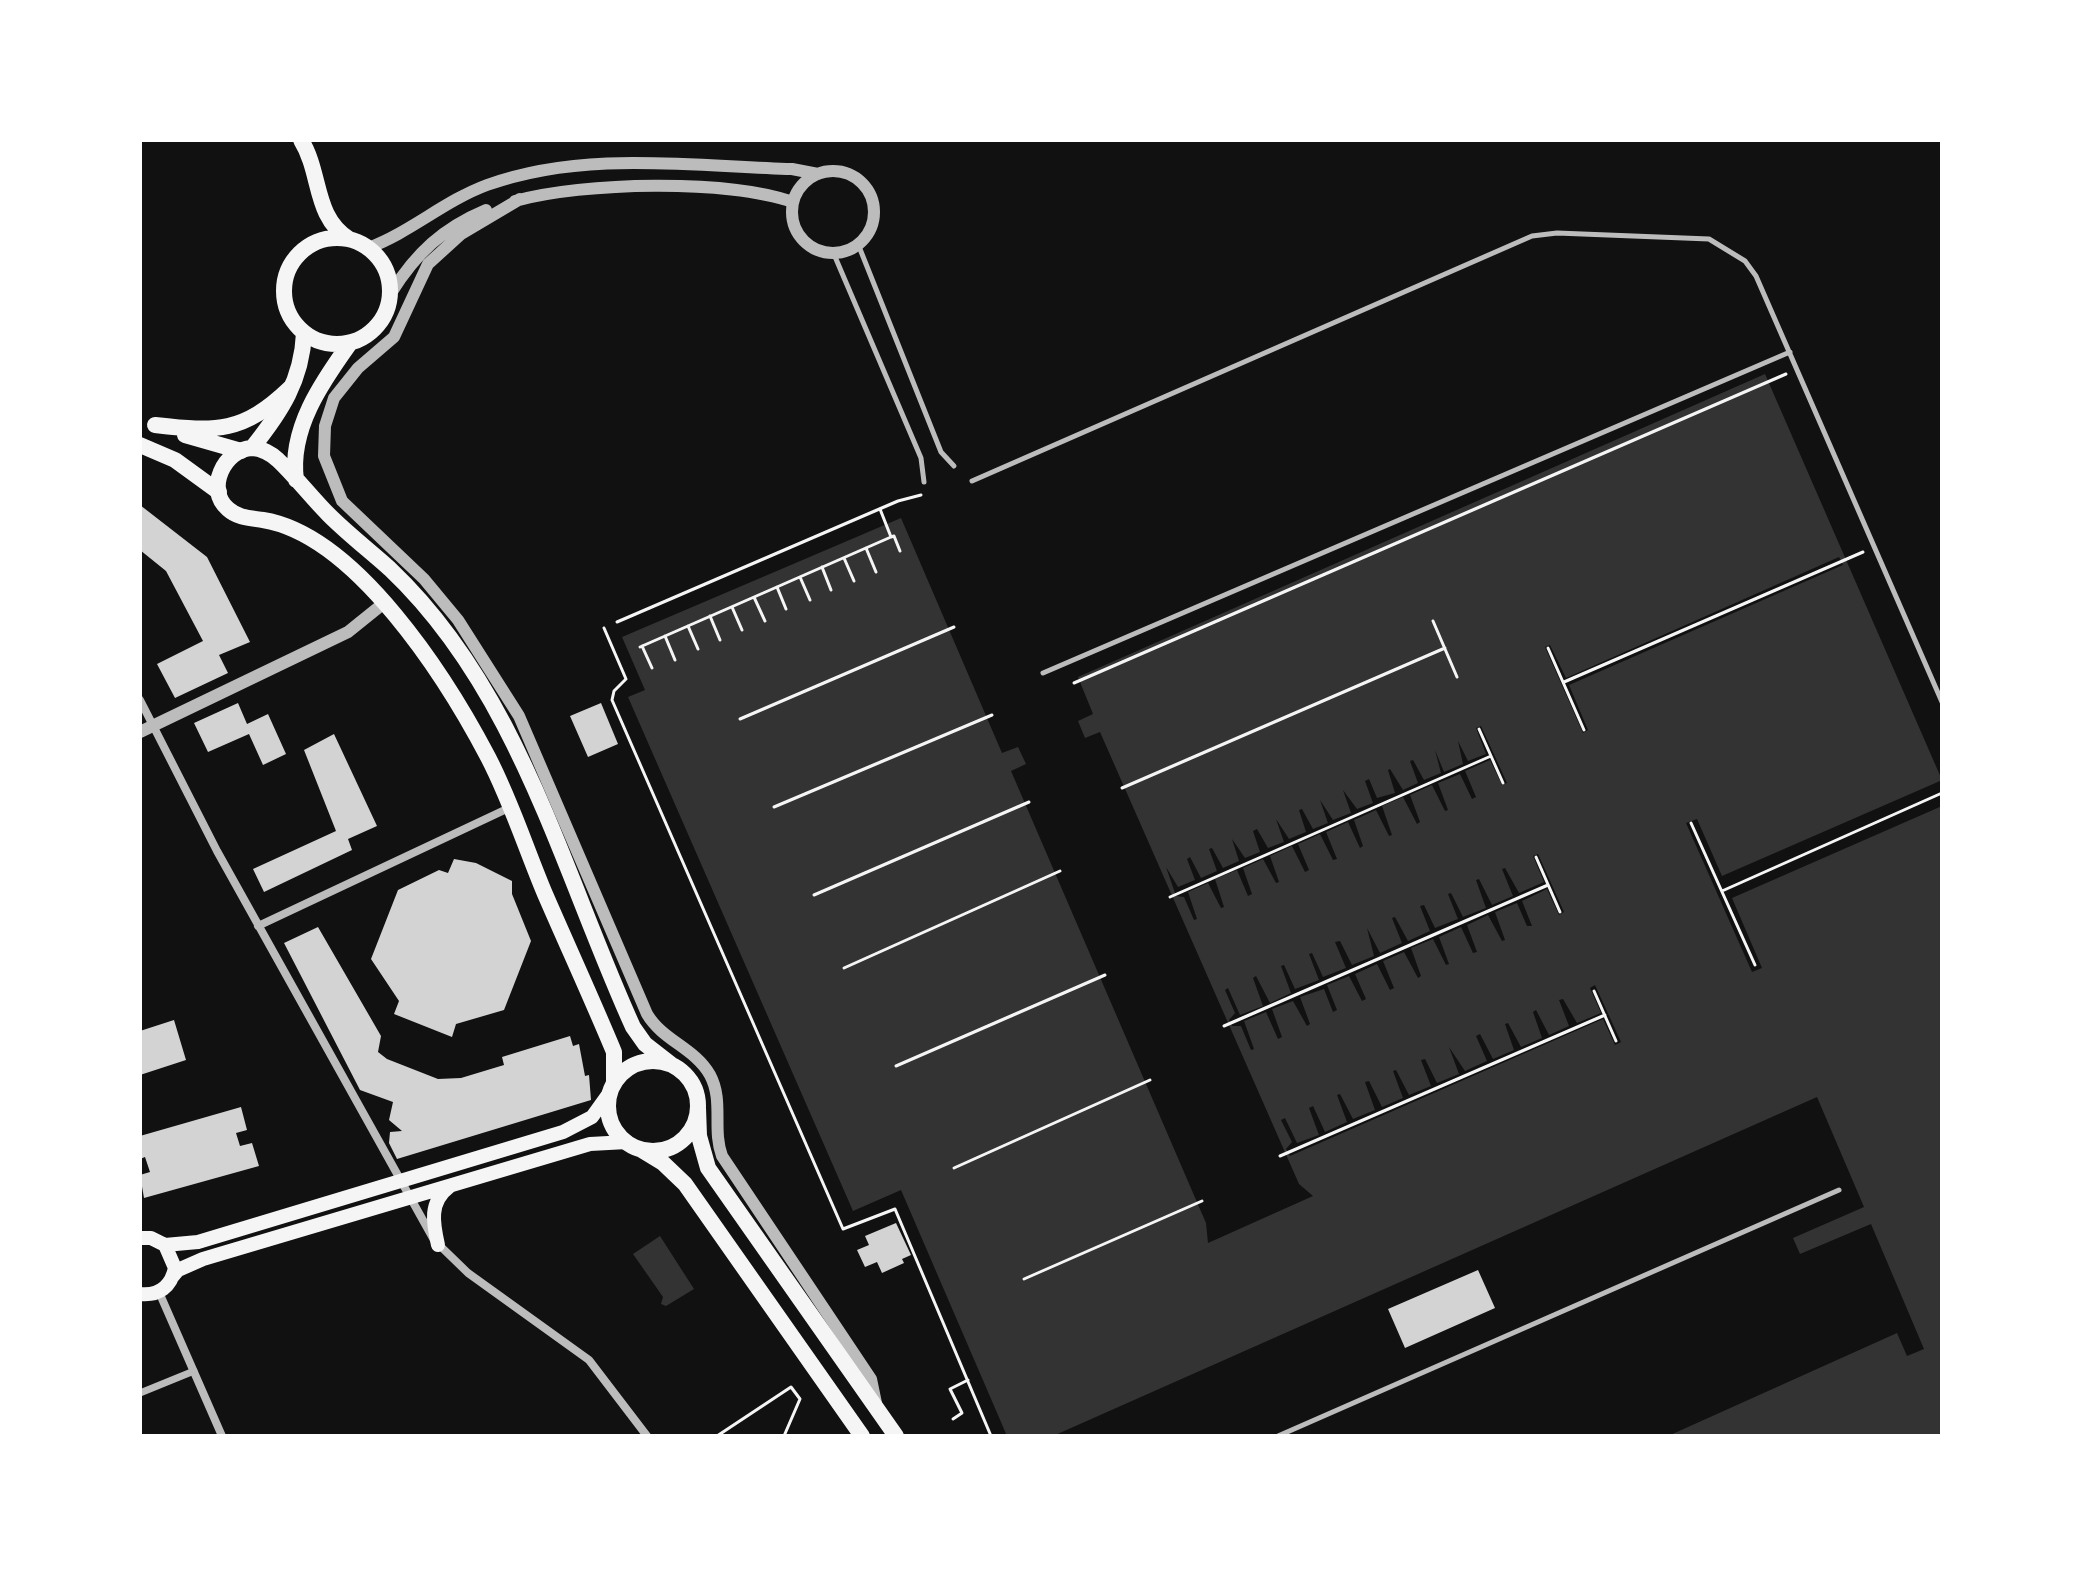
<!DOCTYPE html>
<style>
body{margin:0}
#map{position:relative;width:2082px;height:1576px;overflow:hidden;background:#111;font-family:Quicksand,sans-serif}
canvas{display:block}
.frame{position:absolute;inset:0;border:142px solid #fff;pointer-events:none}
</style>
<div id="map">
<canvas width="2082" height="1576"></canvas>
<div class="frame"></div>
</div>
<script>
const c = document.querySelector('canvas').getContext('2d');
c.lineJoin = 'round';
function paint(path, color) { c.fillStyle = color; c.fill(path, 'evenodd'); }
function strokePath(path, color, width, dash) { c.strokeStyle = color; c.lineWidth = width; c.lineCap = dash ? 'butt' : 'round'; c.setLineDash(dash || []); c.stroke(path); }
paint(new Path2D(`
 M1765,374l177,406v656h-274l229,-103 10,23 17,-7 -53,-125 -71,30 -7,-16 71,-31 -47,-110 -764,339h-46l-106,-246 -48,21 -225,-514 17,-7 -23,-53 279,-119 101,235 16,-6 8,17 -15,7 195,452 2,20 105,-47 -14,-12 -199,-452 -15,6 -7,-17 15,-7 -15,-37z
 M660,1236l34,53 -28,17 -5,-2 2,-7 -30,-43z`), '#333');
paint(new Path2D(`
 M1839,557l4,8 -274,120 19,45 -5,3 -38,-86 5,-2 16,33z
 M1481,726l26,57 -5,2 -12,-25 -25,11 11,26 -4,2 -12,-25 -22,9 10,27 -3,1 -13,-26 -22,10 10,27 -3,2 -14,-27 -21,9 10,29 -3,1 -13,-26 -22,10 9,26 -3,2 -12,-26 -22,10 11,27 -4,1 -13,-26 -22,10 11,26 -4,2 -13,-26 -22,10 9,26 -3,1 -13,-24 -20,9 9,26 -4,2 -11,-26 -22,9 9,28 -3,1 -13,-25 -20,9 9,27 -3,1 -10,-23 -8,-1 -10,-29 12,20 17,-7 -8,-21 3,-2 11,21 16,-7 -8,-22 3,-1 11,20 16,-7 -7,-22 13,19 15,-6 -7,-21 4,-2 11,19 16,-6 -8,-23 13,20 17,-7 -7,-22 3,-1 11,20 15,-6 -8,-23 13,20 18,-7 -8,-23 14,19 16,-6 -8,-22 4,-2 8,19 18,-5 -7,-23 2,-1 13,21 15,-7 -8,-22 3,-1 11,20 17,-7 -6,-23 9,22 19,-8 -5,-23 10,20 18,-7 -10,-26z
 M1940,781l2,25 -210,92 30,70 -10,4 -66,-149 11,-4 25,57z
 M1538,854l26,58 -5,3 -12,-26 -25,12 10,25h-5l-10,-23 -22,9 10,28 -3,1 -14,-26 -21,10 10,27 -4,1 -12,-26 -22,10 10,27 -3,1 -13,-26 -22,9 10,28 -3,2 -14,-26 -21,9 11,27 -4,2 -13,-26 -22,10 11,25 -4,2 -13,-25 -22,9 10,25 -4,2 -9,-23 -24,8 10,27 -3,2 -14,-25 -21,8 10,28 -4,2 -12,-27 -22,9 10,28 -3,1 -10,-24h-9l-3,-6 6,-7 -10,-23 3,-2 12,27 23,-9 -10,-28 3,-2 14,27 21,-10 -10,-27 3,-1 11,24 24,-9 -10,-26 3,-1 11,24 23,-9 -11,-26 5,-1 12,24 22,-9 -7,-28 13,25 22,-10 -10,-25 3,-1 13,24 22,-10 -10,-25 4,-1 11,23 23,-9 -10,-25 3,-1 12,24 23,-9 -10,-28 3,-1 13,26 21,-9 -11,-27 3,-1 14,25 25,-11 -11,-26z
 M1595,985l26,57 -6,3 -12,-26 -313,137 -4,-7 6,-7 -11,-22 4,-2 12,25 22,-8 -10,-27 4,-2 12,26 22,-10 -10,-27 3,-1 13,25 22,-9 -10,-28 4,-1 13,26 21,-9 -10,-27 3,-1 13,25 22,-9 -10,-26 4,-1 12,24 22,-9 -10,-27 16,24 22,-10 -11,-25 4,-2 13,25 21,-9 -9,-26 3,-1 13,24 21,-9 -9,-26 3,-2 13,25 20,-9 -10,-26 4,-1 14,24 24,-10 -11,-25z`), '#111');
paint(new Path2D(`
 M140,505l67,52 43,85 -31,13 9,18 -53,25 -18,-34 46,-23 -37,-70 -26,-21z
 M238,703l9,21 21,-10 18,40 -23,11 -14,-31 -41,18 -14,-29z
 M601,703l17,41 -30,13 -18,-41z
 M334,734l43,92 -29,13 4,11 -88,42 -11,-23 83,-38 -32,-81z
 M454,859l22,4 36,18v13l19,47 -27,69 -48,14 -4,13 -58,-23 5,-13 -28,-42 27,-69 41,-20 9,3z
 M318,927l63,109 -3,16 9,7 51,20 23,-1 43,-13 -2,-8 68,-21 3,10 6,-2 6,32 4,-1 2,25 -194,59 -8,-16 1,-11 12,-1 -13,-11 4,-18 -33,-12 -76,-147z
 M174,1020l12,40 -46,15v-44z
 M241,1107l6,23 -11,3 4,13 12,-3 7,23 -115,32 -4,-23 10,-3 -5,-15 -5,2v-23z
 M896,1223l15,32 -9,4 2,4 -22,10 -5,-11 -12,5 -8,-17 12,-5 -4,-9z
 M1478,1270l17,38 -90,40 -17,-39z`), '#d3d3d3');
strokePath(new Path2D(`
 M891,537l3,-1 6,15
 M866,548l10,24
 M844,558l10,23
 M822,567l9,23
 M800,577l10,23
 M777,587l9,22
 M754,597l11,24
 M732,607l10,23
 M710,616l10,24
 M1433,621l24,56
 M617,622l281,-121 23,-6
 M688,626l10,23
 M604,628l22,51 -12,12 -2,9 231,529 52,-20 96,227
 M665,636l10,24
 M642,646l10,22
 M640,647l251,-110 -11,-28
 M1548,648l36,82
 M1564,682l299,-130
 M1074,683l712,-309
 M740,719l214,-92
 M1479,729l24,54
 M1122,788l323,-140
 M774,807l218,-92
 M1691,823l64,142
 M1536,857l24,55
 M1722,891l220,-98
 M814,895l215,-93
 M1170,897l321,-141
 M844,968l216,-97
 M1594,991l22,50
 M1224,1026l324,-141
 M896,1066l209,-91
 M1280,1156l325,-141
 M954,1168l196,-88
 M1024,1279l178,-78
 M953,1419l9,-6 -12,-24 18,-9
 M717,1436l74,-49 9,12 -16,37`), '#f5f5f5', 3);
strokePath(new Path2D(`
 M858,244l83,208 13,14
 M833,252l88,206 3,24
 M972,481l560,-245 25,-3 152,6 36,22 11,15 186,426
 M1043,673l747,-321
 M1278,1436l561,-246`), '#bcbcbc', 5);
strokePath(new Path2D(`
 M140,1393l54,-22`), '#bcbcbc', 7);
strokePath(new Path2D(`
 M140,700l77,151 217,389 34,33 121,87 58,76
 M258,926l253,-119
 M159,1292l63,144`), '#bcbcbc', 8);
strokePath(new Path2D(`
 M792 212a41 41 0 1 1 82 0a41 41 0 1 1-82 0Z
 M520,199l-59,35 -33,30 -34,73 -36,31 -24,30 -9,28 -1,30 18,45 82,78 34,41 61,96 128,298c16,27 48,34 63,61 14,26 2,54 12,81l149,223 6,29
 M515,201c68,-19 212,-22 278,1
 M368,248c43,-16 76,-47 119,-63 97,-35 204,-19 305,-16l26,5
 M391,293c25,-40 52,-65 95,-83
 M140,732l208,-100 36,-29`), '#bcbcbc', 12);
strokePath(new Path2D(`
 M140,1238h11l14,7 10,23c-4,19 -16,28 -35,26
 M165,1245l33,-3 365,-110 29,-15 18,-25
 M438,1245c-5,-22 -9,-43 11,-58
 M173,1276l5,-6 25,-11 387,-115 37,-2`), '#f5f5f5', 14);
strokePath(new Path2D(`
 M155,425c62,7 88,8 135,-37
 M185,435l56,16
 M140,445l35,15 44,32`), '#f5f5f5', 16);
strokePath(new Path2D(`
 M301,140c21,34 12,76 48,99
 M284 291a53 53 0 1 1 106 0a53 53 0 1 1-106 0Z
 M252,448c29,-36 50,-68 52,-115
 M296,480c-7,-51 26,-98 54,-137
 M608 1106a45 45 0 1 1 90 0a45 45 0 1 1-90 0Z
 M614,1082v-30c-22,-53 -46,-105 -69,-158 -19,-45 -34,-93 -57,-137 -41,-78 -132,-222 -225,-237 -13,-2 -25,-2 -35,-11 -23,-19 -4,-60 24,-61 9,0 20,6 26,12 18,17 33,37 51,55 19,19 41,36 61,54 129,122 172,302 243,458l12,17 27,21
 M698,1108l1,28 9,32 188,268
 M640,1149l23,14 22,21 177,252`), '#f5f5f5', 16);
</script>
